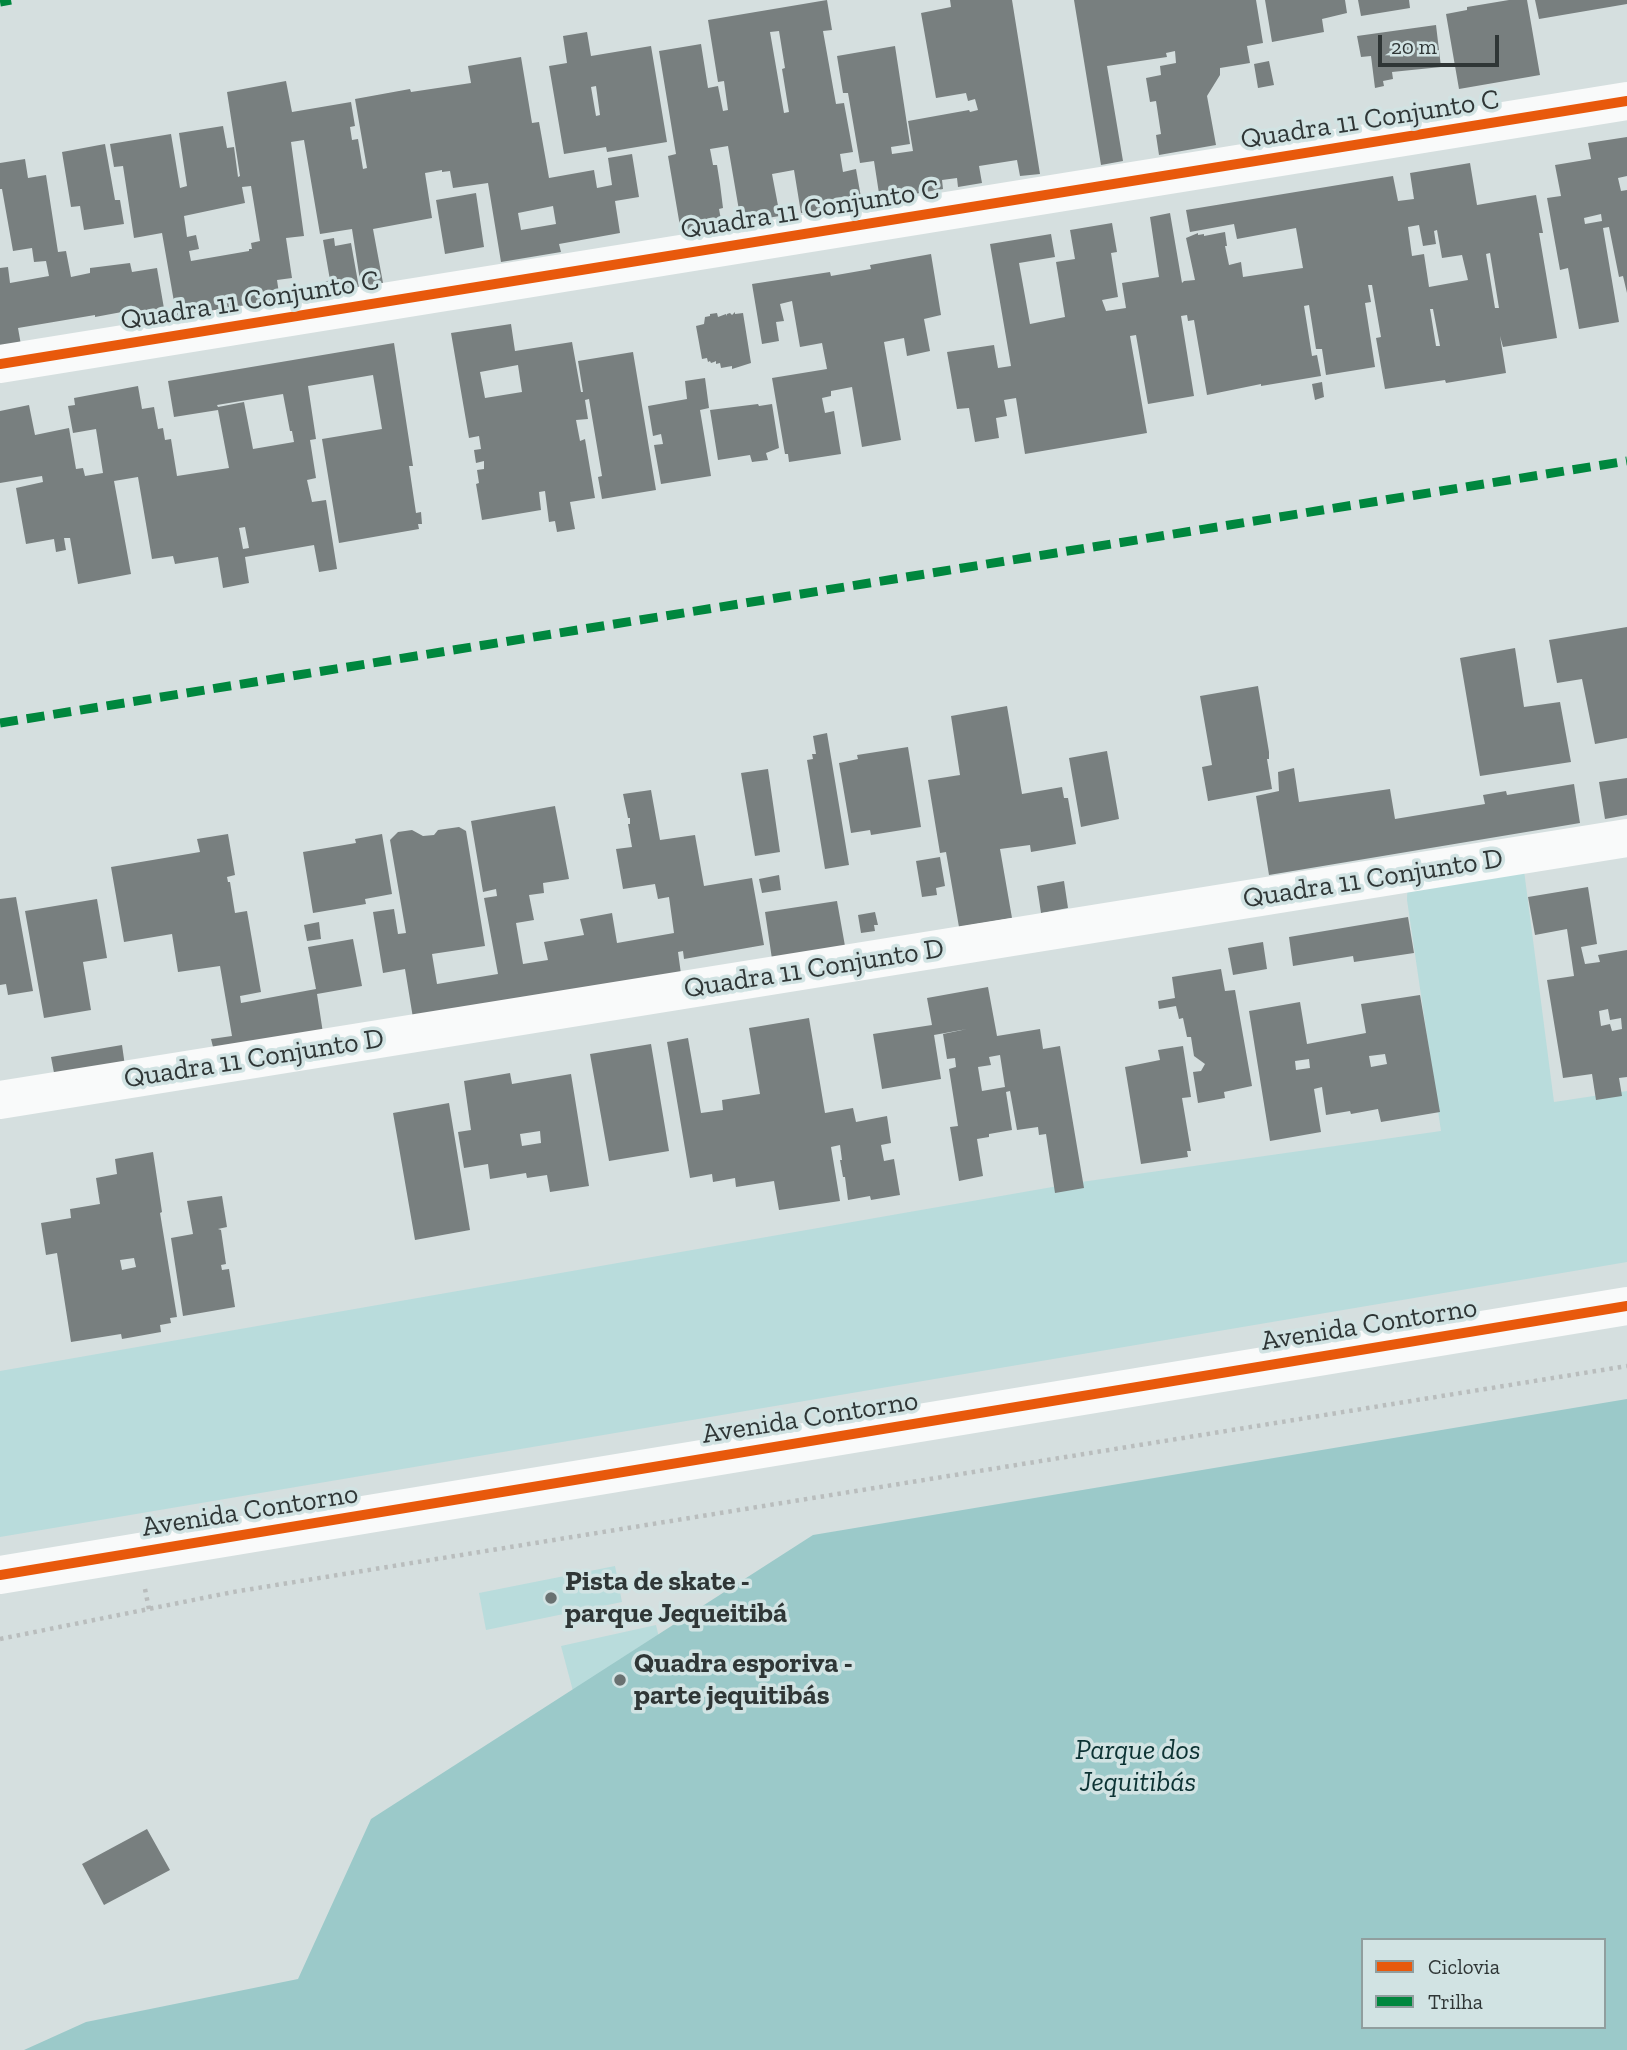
<!DOCTYPE html>
<meta charset="utf-8">
<style>
body{margin:0}
#map{position:relative;width:1627px;height:2050px;overflow:hidden;background:#d5dfdf;font-family:"Zilla Slab",serif}
canvas{display:block}
.legend{position:absolute;left:1361px;top:1938px;width:245px;height:91px;box-sizing:border-box;background:#d1e3e3;border:2px solid #909e9e;margin:0;padding:9px 12px;list-style:none;font-size:21px;color:#2f3636}
.legend li{display:flex;align-items:center;gap:14px;height:35px}
.legend b{width:35px;border:2px solid #909e9e}
.scale{position:absolute;left:1378px;top:35px;width:121px;height:32px;box-sizing:border-box;border:4px solid #2f3636;border-top:0;padding-left:9px;font-size:21px;line-height:24px;white-space:nowrap;color:#2f3636;-webkit-text-stroke:5px #d1e3e3;paint-order:stroke}
</style>
<div id="map">
<canvas width="1627" height="2050"></canvas>
<ul class="legend">
<li><b style="height:9px;background:#e8590c"></b>Ciclovia</li>
<li><b style="height:9px;background:#00873e"></b>Trilha</li>
</ul>
<div class="scale">20 m</div>
</div>
<script>
const c = document.querySelector('canvas').getContext('2d');
c.lineJoin = 'round';
function paint(path, color) { c.fillStyle = color; c.fill(path, 'evenodd'); }
function strokePath(path, color, width, dash) { c.strokeStyle = color; c.lineWidth = width; c.lineCap = dash ? 'butt' : 'round'; c.setLineDash(dash || []); c.stroke(path); }
function write(font, color, halo, rows, align = 'center') {
  c.font = font + ' "Zilla Slab",serif'; c.lineWidth = 7; c.setLineDash([]); c.textBaseline = 'middle'; c.strokeStyle = halo; c.fillStyle = color; for (const [text, x, y, turn = 0] of rows) {
    c.save(); c.translate(x, y); c.rotate((+turn || 0) * Math.PI / 180); c.textAlign = isNaN(turn) ? turn : align; if (halo) c.strokeText(text, 0, 0); c.fillText(text, 0, 0); c.restore();
  }
}
paint(new Path2D(`
 M1522,855l32,247 73,-11v171l-1627,275v-166l1081,-189 360,-51 -34,-231 1,-27z
 M615,1566l7,36 -136,28 -7,-37z
 M656,1625l21,88 -92,23 -24,-90z`), '#b9dcdc');
paint(new Path2D(`
 M1627,1399v651h-1603l62,-28 212,-43 73,-160 442,-284zM1363,1940h241v87h-241z`), '#9bc9c9');
paint(new Path2D(`
 M827,0l5,30 -9,1 13,73 8,-1 9,49 -13,2 3,18 13,-3 6,34 -61,10 -7,-43 -22,4 8,42 -39,6 -13,-76 -18,3 3,16h4l3,19 3,24 -4,1 3,16 -41,7 -13,-76 8,-2 -17,-103 42,-7 7,44 10,-2 5,25 5,-1 -4,-29 -6,1 -10,-62zM779,31l6,37 -3,1 7,43 -5,1 -14,-81z
 M950,0h62l28,174 -20,2 -3,-16 -38,6 3,17 -24,4 -1,-9 -15,2 1,9 -63,11 -6,-39 -14,2 -12,-70h-5l-6,-37 58,-10 15,98 -19,3 1,7 21,-3 -5,-30 61,-11 1,2 8,-2 -3,-11 -7,2 -2,-8 -30,5 -15,-85 30,-6z
 M1074,0h182l7,43 -16,3 3,17 -30,5v7l-13,21 9,49 -57,10 -3,-20 5,-1 -5,-33 -6,1 -4,-24 15,-3 -1,-9 16,-3 -1,-12 -9,2 1,4 -60,9 16,95 -22,4z
 M1265,0h80l2,13 -25,6 2,13 -52,10z
 M1358,0h51l1,8 -49,8z
 M1509,0h18l13,75 -81,14 -13,-75 21,-4v-3z
 M1535,0h92v4l-88,15z
 M1436,25l5,42 -49,5 1,7 -10,2 1,5 -9,2 -4,-32 -10,1 -4,-21z
 M587,32l4,24 60,-10 16,96 -60,10 -1,-5 -42,7 -15,-88 18,-3 -4,-27zM596,86l4,29 -4,1 -5,-29z
 M521,57l11,66 7,-1 10,56 45,-8 3,18 15,-3 -4,-27 24,-4 7,43 -24,4 5,32 -61,11 2,8 -60,10 -13,-79 -35,5 -3,-17 -8,1v-2l-17,3 7,45 -59,11 10,54 -22,4 -9,-58 -32,5 -16,-94 -13,2 13,94 -18,2 6,40 -15,2 3,20 -103,19 -15,-86 -28,5 -11,-72 -9,1 -4,-23 61,-10 9,54 7,-2 -8,-53 44,-7 4,22 7,-1 4,30 2,-1 -13,-84 59,-11 6,31 59,-10 4,24 -5,1 2,13 6,-1 5,30 4,-1 -12,-69 55,-10 1,3 60,-9 -3,-17zM251,186l9,55 -9,2 1,6h-3v2l-58,10 -2,-10 10,-2 -3,-14 -9,2 -3,-21 61,-13 -3,-16zM553,206l3,18 -35,6 -3,-17z
 M1269,61l5,24 -16,3 -4,-24z
 M1627,137v39l-9,2 3,13 6,-1v103l-4,-17 -4,1 -10,-50 -6,1 16,94 -40,7 -11,-61 -8,2 -13,-72 14,-2 -6,-31 36,-6 -3,-16zM1601,214l1,7 -17,3 -1,-6z
 M105,144l10,56h5l4,24 -40,6 -4,-24 -9,1 -9,-55z
 M25,159l3,19 18,-3 12,77 8,-1 5,26 19,-4v-5l40,-5 2,9 25,-4 9,52 -25,4 -3,-15 -43,8v-2l-77,13 3,17 -21,3v-80l8,-1 2,16 39,-7 -3,-15 -12,1 -2,-14 -19,3 -11,-62h-2v-26z
 M1470,163l7,42 59,-10 7,38h-4l18,105 -54,9 -3,-11 6,37 -60,10 -1,-3 -60,9 -9,-51 5,-1 -9,-52h-4l3,17 -6,1 10,64 -49,8 -4,-26h-6l-7,-44 -5,1 8,50 5,-1 4,21 -60,10v-2l-54,11 -13,-75 -6,1 -1,-6 -6,1 13,80 -46,8 -12,-69 -6,1 17,97 -122,21 -9,-56 -12,2 3,16 -11,2 3,20 -24,4 -6,-34 -12,1 -10,-57 47,-7 4,23 13,-2 -21,-122 61,-10 4,23 -36,6 11,61 35,-7 -9,-55 19,-3 -5,-29 42,-7 5,29 -6,1 7,44 -16,3 4,11 20,-3 -4,-25 37,-6 -9,-60 20,-4 12,70 2,-2 11,-1 -9,-42 12,-5v2l6,-1v2l21,-4 2,14h-2l4,19 12,-3 2,15 60,-9 -7,-40 -59,11 -3,-15 -44,8 -4,-22 207,-34 5,25 16,-2 -4,-26zM1419,225l4,21 13,-2 -2,-13 3,-1 5,28 20,-3 6,25 -39,7 -5,-33 -12,2 -4,-29zM1490,253l9,55h-4l-9,-54zM1430,309h3l7,37h-4z
 M476,193l8,54 -39,7 -9,-54z
 M334,238l1,8 16,-3 8,45 -32,4 -2,-10 5,-2 -7,-40z
 M931,254l10,61 -17,4 6,32 -23,5 -3,-18 -20,4 17,98 -39,7 -10,-60 -21,4v5l-9,2 3,15 9,-2 7,43 -52,8 -1,-8h-3l-13,-76 55,-9 -5,-26 -22,4 -8,-46 -12,3 4,17 -8,1 3,19 -17,3 -10,-60 78,-12 1,4 40,-7 -1,-4z
 M735,312v2l8,-1 8,50 -19,6v-3l-11,2 -1,-5 -4,1v-3l-2,1 -3,1 -1,-2 -2,1 -1,-4 -5,1 -6,-33 8,-2 1,-7 5,-1v-2l7,-1 1,4 8,-3 1,2v-2l3,-1 2,2z
 M511,324l4,27 57,-9 9,50h2l-5,-31 55,-9 23,138 -54,9 -4,-22 4,-1 -13,-77 -4,1 3,19 -12,1 4,21 5,-2 10,59 -25,4 5,27 -18,3 -2,-11 -6,1 -4,-31 -6,1 2,18 -59,10 -6,-36 3,-1 -2,-13 7,-1v-8l-8,2 -2,-13 7,-1 -2,-13 -10,2 -18,-105zM518,365l4,27 -37,6 -5,-26z
 M394,343l19,123h-4l7,47 5,-1 1,12h-4l1,5 -80,14 -17,-104 60,-10 -9,-54 -65,11 8,53 -6,1 6,38 -9,2 5,22 14,-2 11,69 -18,3 -5,-27 -69,12 4,26 -26,5 -5,-31 -43,7 -2,-8 -21,3 -14,-82 -24,4 17,93 -53,10 -8,-46h-6l2,12 -10,2 -2,-13 -28,5 -10,-56 27,-6 -1,-6 -42,7v-72l29,-6 6,30 34,-7 7,41 7,-1 2,8 18,-3 -7,-44 -23,4 -5,-27 7,-1 -1,-7 64,-12 4,23 12,-2 4,22 5,-1 2,12 6,-1 6,37 52,-8 -11,-58 -44,7 -6,-36zM283,394l7,37h2l2,11 -41,7 -9,-47 -26,5 -1,-2zM245,527l4,21 -6,1 -4,-21z
 M705,378l4,30 -9,2 11,66 -50,8 -7,-39 9,-1 -2,-10 -8,2 -5,-30 39,-7 -2,-18z
 M1322,382l2,15 -9,3 -3,-16z
 M758,404l1,2 13,-2 7,44 -13,5 2,7 -16,2 -2,-7 -32,5 -8,-50z
 M1627,627v111l-32,6 -13,-65 -25,4 -8,-43z
 M1515,648l9,59 36,-5 11,60 -91,14 -20,-118z
 M1258,686l11,66v7h-2l5,30 -64,12 -6,-34 10,-2 -12,-69z
 M1007,706l15,88 40,-7 2,11h4l8,46 -45,8 -1,-7 -30,4 12,69 -53,9 -13,-75 -6,1 -12,-73 32,-5 -9,-59z
 M827,733l22,132 -24,4 -18,-109 6,-1 -1,-5h4l-3,-18z
 M908,747l13,80 -50,8 -1,-5 -19,3 -12,-70 19,-4 -1,-4z
 M1107,751l12,68 -38,8 -12,-69z
 M1294,768l5,34 91,-13 5,30 90,-15 -2,-9 23,-4 1,4 67,-11 6,39 -311,52 -13,-79 23,-5 -1,-19z
 M768,769l12,83 -25,4 -14,-83z
 M1627,778v37l-22,4 -6,-37z
 M651,790l9,50 35,-5 9,51 48,-8 12,67 -80,14 -1,-8 -5,1 3,22 -268,44 -8,-49 -22,4 -10,-61 21,-3 4,25 8,-1 -16,-93 8,-8 14,-2 11,6 11,-1 4,-5 21,-3 7,4 19,115 -53,8 5,30 61,-10 -14,-76 13,-2 -1,-7 -13,3 -12,-71 84,-15 14,73 -26,4 1,10 -15,2 5,25 -18,3 7,41 25,-4 -4,-18 40,-7 -4,-16 32,-6 5,30 57,-10 -5,-36 -11,2 -3,-15 -32,5 -7,-40 16,-2 -4,-23h2v-6h-2l-5,-24z
 M228,834l7,41 -8,2 1,5h2l5,31 12,-2 14,81 -21,4 1,7 75,-14 -8,-42 45,-8 9,47 -45,8 6,39 -109,18 -3,-12 21,-3 -12,-70 -42,6 -6,-38 -48,8 -13,-75 89,-15 -3,-13z
 M382,834l10,60 -27,5 1,5 -53,9 -10,-61 53,-9 -1,-4z
 M940,857l5,29 -9,2 1,7 -15,2 -6,-36z
 M779,875l2,15 -19,3 -3,-14z
 M1064,881l4,27 -27,5 -4,-27z
 M1588,887l9,57 -16,3 4,17 15,-2 -2,-7 29,-5v127l-8,1 3,18 -26,4 -4,-26 -29,4 -1,-7 -15,-91 27,-4 -7,-47 -32,6 -7,-38zM1608,1009l2,11 11,-2 1,11 -10,2 -2,-7 -9,2 -2,-15z
 M16,897l17,94 -25,4 -2,-11 -6,1v-86z
 M97,899l10,59 -24,4 8,48 -47,8 -19,-107z
 M837,901l8,45 -73,13 -7,-47z
 M875,912l3,13h-4l1,6 -14,2 -3,-18z
 M1408,917l6,36 -60,9 -1,-6 -60,10 -4,-29z
 M319,922l2,17 -14,2 -3,-16z
 M1263,942l4,27 -34,6 -5,-27z
 M1221,969l4,22 10,-1 17,96 -28,6 1,6 -27,5 -5,-31 8,-1 4,-7 -11,-8 -3,-19h-4l-4,-19 -4,1 -3,-13 -17,3 -1,-8 17,-3 -3,-21z
 M988,987l9,49 43,-7 3,20 17,-3 24,142 -29,5 -9,-59 -7,1 -1,-8 -21,3 -7,-39 -4,1 6,38 -23,4v3l-12,2 6,37 -24,5 -9,-54 8,-1 -9,-57 7,-2 -1,-9 -8,1 -4,-25 24,-5 -33,6 7,44 -59,10 -9,-55 59,-9 -5,-27zM1000,1055l5,32 -23,4 -4,-24 13,-2 -2,-8z
 M1420,995l20,117 -59,10 -3,-13 -27,5 -1,-3 -24,4 -4,-28 -8,2 7,43 -51,9 -21,-130 51,-9 7,42 59,-11 -5,-29zM1385,1054l2,10 -16,3 -2,-11zM1309,1059l1,9 -14,2 -1,-9z
 M809,1018l16,95 28,-5 3,14 31,-6 4,27 -10,2 3,16 10,-2 6,36 -29,5 -1,-4 -22,4 -3,-23h-2l-3,-17h2l-2,-15 -9,2 9,54 -61,9 -5,-29 -38,6 -1,-9 -22,4 -1,-8 -22,4 -23,-136 21,-4 13,75 22,-3 -1,-10 38,-6 -11,-66z
 M651,1044l18,107 -60,10 -19,-107z
 M122,1045l3,21 -70,12 -4,-21z
 M1183,1046l8,51 -9,1 9,53h-4l1,6 -47,7 -16,-97 35,-7 -2,-10z
 M510,1073l2,11 59,-10 18,112 -39,6 -3,-17 -20,3 -1,-5 -36,6 -2,-15 -24,4 -6,-36 13,-2 -7,-49zM540,1131l1,12 -19,3 -2,-12z
 M449,1103l21,127 -55,10 -22,-127z
 M153,1152l9,60 -2,1 17,104 -7,1 1,5 -11,2 1,7 -39,7 -1,-5 -50,8 -14,-89 -11,2 -5,-32 30,-5 -1,-9 30,-5 -4,-26 21,-4 -2,-15zM134,1258l2,9 -14,3 -2,-10z
 M222,1196l5,31 -9,2 3,1 5,34 -5,1 1,5 7,-1 6,38 -52,9 -12,-78 22,-4 -6,-33z
 M147,1829l23,41 -66,35 -22,-41z`), '#787f7f');
strokePath(new Path2D(`
 M145,1589l4,20
 M0,1639l233,-47 1394,-226`), '#b9bdbd', 4.5, [3.5, 5]);
strokePath(new Path2D(`
 M0,364l1627,-263
 M0,1100l1627,-262`), '#f9fafa', 38);
strokePath(new Path2D(`
 M0,1575l1627,-269`), '#f9fafa', 38);
strokePath(new Path2D(`
 M0,2l11,-2
 M0,723l1627,-262`), '#00873e', 9, [18, 9]);
strokePath(new Path2D(`
 M0,364l1627,-263
 M0,1575l1627,-269`), '#e8590c', 10);
for (const [x, y, r, color] of [
 [551,1598,7,"#697171"],
 [620,1680,7,"#697171"]
]) { const dot = new Path2D(); dot.arc(x, y, r, 0, 2 * Math.PI); c.fillStyle = color; c.fill(dot); strokePath(dot, '#d1e3e3', 2.5); }
write('28px', '#2f3636', '#d1e3e3', [
 ["Quadra 11 Conjunto C",1370,120,-9],
 ["Quadra 11 Conjunto C",810,210,-9],
 ["Quadra 11 Conjunto C",250,301,-9],
 ["Quadra 11 Conjunto D",1373,879,-9],
 ["Quadra 11 Conjunto D",814,969,-9],
 ["Quadra 11 Conjunto D",254,1059,-9],
 ["Avenida Contorno",1369,1325,-9],
 ["Avenida Contorno",810,1418,-9],
 ["Avenida Contorno",250,1511,-9]
]);
write('bold 28px', '#2f3636', '#d1e3e3', [
 ["Pista de skate -",565,1582],
 ["parque Jequeitibá",565,1614],
 ["Quadra esporiva -",634,1664],
 ["parte jequitibás",634,1696]
], 'left');
write('italic 28px', '#0c3233', '#d1e3e3', [
 ["Parque dos",1138,1751],
 ["Jequitibás",1138,1783]
]);
</script>
